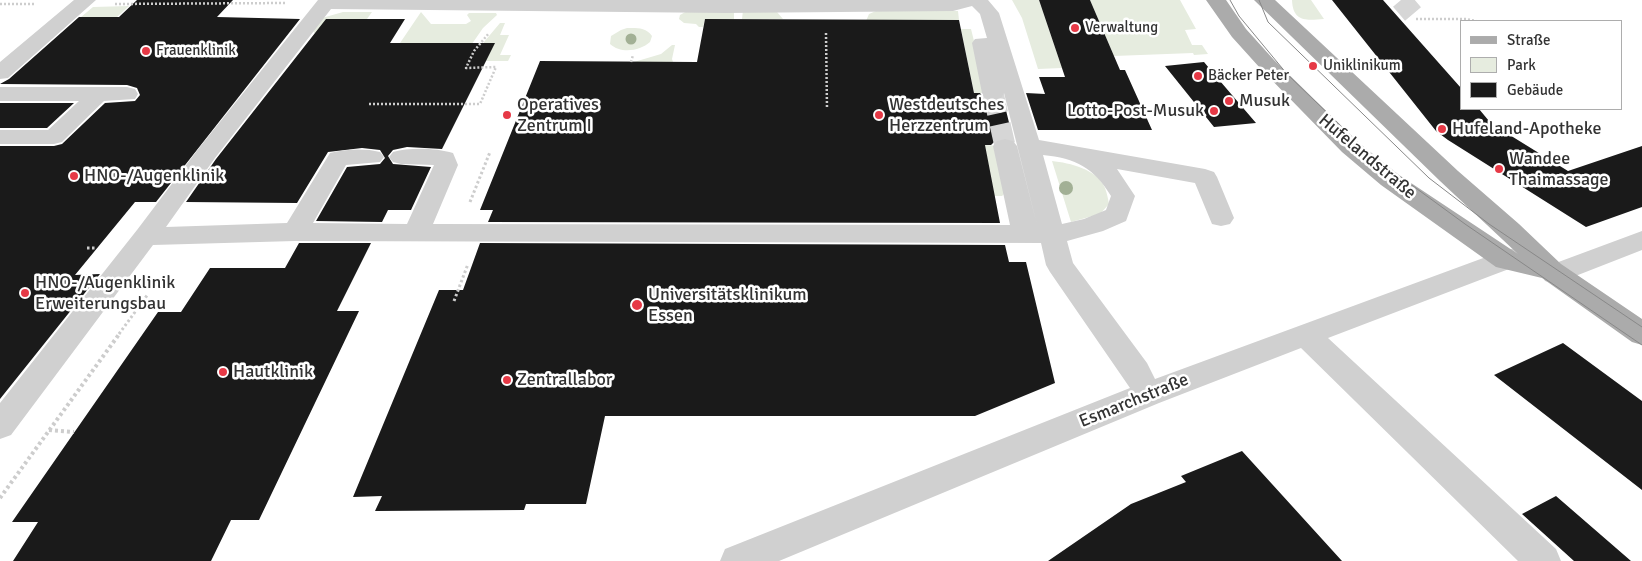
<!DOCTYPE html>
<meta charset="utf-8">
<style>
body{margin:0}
#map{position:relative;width:1642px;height:561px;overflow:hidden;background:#fff;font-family:Signika,sans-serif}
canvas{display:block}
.legend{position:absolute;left:1460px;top:20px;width:162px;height:90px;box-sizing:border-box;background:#fff;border:1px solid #adadad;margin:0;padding:6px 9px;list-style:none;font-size:15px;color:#333}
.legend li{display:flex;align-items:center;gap:10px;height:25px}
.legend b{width:25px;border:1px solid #adadad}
</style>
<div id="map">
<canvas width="1642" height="561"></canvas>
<ul class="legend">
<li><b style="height:6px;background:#ababab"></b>Straße</li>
<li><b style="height:14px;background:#e6ecdf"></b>Park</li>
<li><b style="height:14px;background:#1a1a1a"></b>Gebäude</li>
</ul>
</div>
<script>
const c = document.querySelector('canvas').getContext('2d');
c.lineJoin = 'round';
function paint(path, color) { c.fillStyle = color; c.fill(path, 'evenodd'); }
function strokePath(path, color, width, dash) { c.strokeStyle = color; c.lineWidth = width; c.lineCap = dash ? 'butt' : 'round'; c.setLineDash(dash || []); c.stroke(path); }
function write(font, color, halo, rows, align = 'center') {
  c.font = font + ' Signika,sans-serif'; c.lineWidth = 5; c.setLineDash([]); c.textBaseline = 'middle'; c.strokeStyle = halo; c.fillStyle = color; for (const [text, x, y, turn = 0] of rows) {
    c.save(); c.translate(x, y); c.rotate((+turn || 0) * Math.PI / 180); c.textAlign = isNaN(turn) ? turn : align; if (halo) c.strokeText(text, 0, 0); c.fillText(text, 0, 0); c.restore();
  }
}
paint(new Path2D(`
 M1012,0h27l23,68 -24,1 -16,-51z
 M1090,0h90l16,29 -11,1 7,15h10l6,9 -14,1 -1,-2 -79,3z
 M1292,0h19l13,19c-17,1 -31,4 -32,-19z
 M129,6l-12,11h-36l12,-10z
 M743,10l34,2 6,7h-41z
 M687,11l47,1v7h-29l-2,8h-4l-3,-3 -12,-1 -5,-4 1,-4z
 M876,11h82l1,9 -93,1 3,-7z
 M343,12h29l-5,7 -49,19 -5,-7 9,-13z
 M421,12l10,12h35l5,-3 -4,-6 2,-2h27l1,2 -14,13 -18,26 -14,-11h-51z
 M500,23h5l-5,12h9l-9,20h11l-3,6h-23l-7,-5 6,-14z
 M627,28c9,0 19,-1 25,8l-2,6c-10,9 -29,12 -40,2l1,-8 10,-6z
 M961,29h10l16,64h-13z
 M672,45h3l-3,14 1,3h-39l27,-8z
 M985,145l13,1 10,44 -6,6h-8z
 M1052,161c18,2 45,8 53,27 2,5 3,11 4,16l-9,10 -29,8z`), '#e6ecdf');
paint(new Path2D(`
 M137,0h96l-16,17 83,2 -144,183h-21l-60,73 25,-1 -100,125v-253h54l8,-2 43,-41 30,-2 5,-6 -3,-7 -10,-3 -127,-1 9,-5 70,-62h40z
 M1039,0h51l30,70h5l27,60h-114l-12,-37 19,1 -6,-17h26z
 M1332,0h51l78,88v21h18l10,12 11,8 68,42 74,-25v61l-56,20 -138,-87 -12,-9z
 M326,19h79l-15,24h105l-53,106 -35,-2 -14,3 -5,6 5,8 38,3 -20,43h-23l-6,12 -66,-1 31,-54 33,-3 5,-6 -5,-8 -18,-2 -34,4 -31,51 -111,-1 30,-43z
 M705,19l254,1 15,73h6l5,7 8,2 10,-4 10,41 -8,-2 -8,2 -6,6h-6l15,78 -512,-1 5,-12h-13l60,-149 157,1z
 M1204,62l10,12 42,49 -42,4 -49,-61z
 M0,103h74l-27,25h-47z
 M299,243h72l-34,68h22l-100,209h-28l-20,41h-198l25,-39h-26l146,-210h23l29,-44h75z
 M480,243l525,2 4,17h17l29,121 -80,33h-370l-19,88h-60l-2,6 -149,1 7,-15 -29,1 86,-207h24z
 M1563,343l79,58v89l-148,-115z
 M1242,451l100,110h-294l83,-57 55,-22 -5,-6z
 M1556,496l75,65h-57l-52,-47z`), '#1a1a1a');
strokePath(new Path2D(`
 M1401,0l12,14
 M993,93l12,53`), '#d6d6d6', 21, [21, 11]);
strokePath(new Path2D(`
 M0,4h34
 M115,4l172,-1
 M1416,19h50l10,2
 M826,33l1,76
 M631,62l2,-7
 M1214,74l19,-2
 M369,104h111l16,-37 -30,1 8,-17 15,-18`), '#cdcdcd', 2.5, [2, 2]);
strokePath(new Path2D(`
 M470,202l20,-50
 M87,248h8
 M454,301l14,-37
 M119,334l29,-40`), '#cdcdcd', 3, [2.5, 2.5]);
strokePath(new Path2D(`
 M49,430l25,2
 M0,498l120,-165`), '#cdcdcd', 4, [3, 3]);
paint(new Path2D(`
 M74,0h22l-88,78 -8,1v-17z
 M318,0h670l11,13 40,127 166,29 9,3 3,5 17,41 -4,6 -9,2 -9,-2 -17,-41 -78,-14 18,27 -9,25 -23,10 -36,10 6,22 74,100 8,16 350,-129 23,-4 9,3 4,6 -4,6 -20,5 -24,9 -165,63 228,211 5,12h-43l-217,-213 -142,55 -380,158h-59l5,-12 405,-161 -80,-116 -4,-7 -5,-22 -746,-2 -142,4 -142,190 -11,4v-36l137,-173 62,-82zM972,6l8,8 7,24 -12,1 -3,4 10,50 3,5 8,2 8,-2 3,-5 33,132 -20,-79 -4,-5 -8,-2 -8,2 -4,5 17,79 -577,-1 25,-59 -5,-12c-17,-5 -43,-6 -60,-1l-4,5 4,5 8,2 33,1 -27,59 -94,-1 33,-58 34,-3 4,-5 -4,-5c-15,-4 -35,-3 -50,1l-43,70 -121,4 49,-69 116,-149 394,4 228,-2zM1043,155c33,3 51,13 68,41l-5,14 -22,9 -22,5z
 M0,87h127l8,2 3,5 -3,5 -31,2 -42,41 -8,2h-54v-14h48l31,-29h-79z
 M1642,231v19l-87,34 -10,-3 -4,-7 4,-7z`), '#d0d0d0');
paint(new Path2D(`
 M1206,0h20l20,29 28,31 84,82 41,33 119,79 -78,-73 -186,-181h21l183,171 61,53 42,40 81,55v26l-10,-3 -90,-64 -46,-11 -115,-82 -39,-33 -82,-84 -28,-31z`), '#ababab');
strokePath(new Path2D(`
 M1230,0l9,16 48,58 85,82 93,68 177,121
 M1259,0l9,22 161,156 60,46 153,103`), '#888', 1);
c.fillStyle = '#a2b095';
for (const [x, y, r] of [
 [631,39,5.5],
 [1066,188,7]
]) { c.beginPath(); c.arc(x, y, r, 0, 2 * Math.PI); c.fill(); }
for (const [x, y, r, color] of [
 [1075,28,5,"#e63946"],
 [146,51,5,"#e63946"],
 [1313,66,5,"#e63946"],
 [1198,76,5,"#e63946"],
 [1229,101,5,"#e63946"],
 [1214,111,5,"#e63946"],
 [507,115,5,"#e63946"],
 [879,115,5,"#e63946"],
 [1442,129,5,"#e63946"],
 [1499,169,5,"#e63946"],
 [74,176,5,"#e63946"],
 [25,293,5,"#e63946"],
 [637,305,6,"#e63946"],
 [223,372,5,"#e63946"],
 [507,380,5,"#e63946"]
]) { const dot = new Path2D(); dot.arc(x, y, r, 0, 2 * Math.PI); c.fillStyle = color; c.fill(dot); strokePath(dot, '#fff', 2); }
write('15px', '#333', '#fff', [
 ["Verwaltung",1085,28],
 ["Frauenklinik",156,51],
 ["Uniklinikum",1323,66],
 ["Bäcker Peter",1208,76]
], 'left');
write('18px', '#333', '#fff', [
 ["Musuk",1239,101],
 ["Operatives",517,105],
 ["Zentrum I",517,126],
 ["Westdeutsches",889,105],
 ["Herzzentrum",889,126],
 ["Lotto-Post-Musuk",1204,111,"right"],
 ["Hufeland-Apotheke",1452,129],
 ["Wandee",1509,159],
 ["Thaimassage",1509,180],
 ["HNO-/Augenklinik",84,176],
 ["HNO-/Augenklinik",35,283],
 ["Erweiterungsbau",35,304],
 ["Universitätsklinikum",648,295],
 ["Essen",648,316],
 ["Hautklinik",233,372],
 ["Zentrallabor",517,380]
], 'left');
write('18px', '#333', '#fff', [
 ["Hufelandstraße",1367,157,40],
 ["Esmarchstraße",1134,401,-22]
]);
</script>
